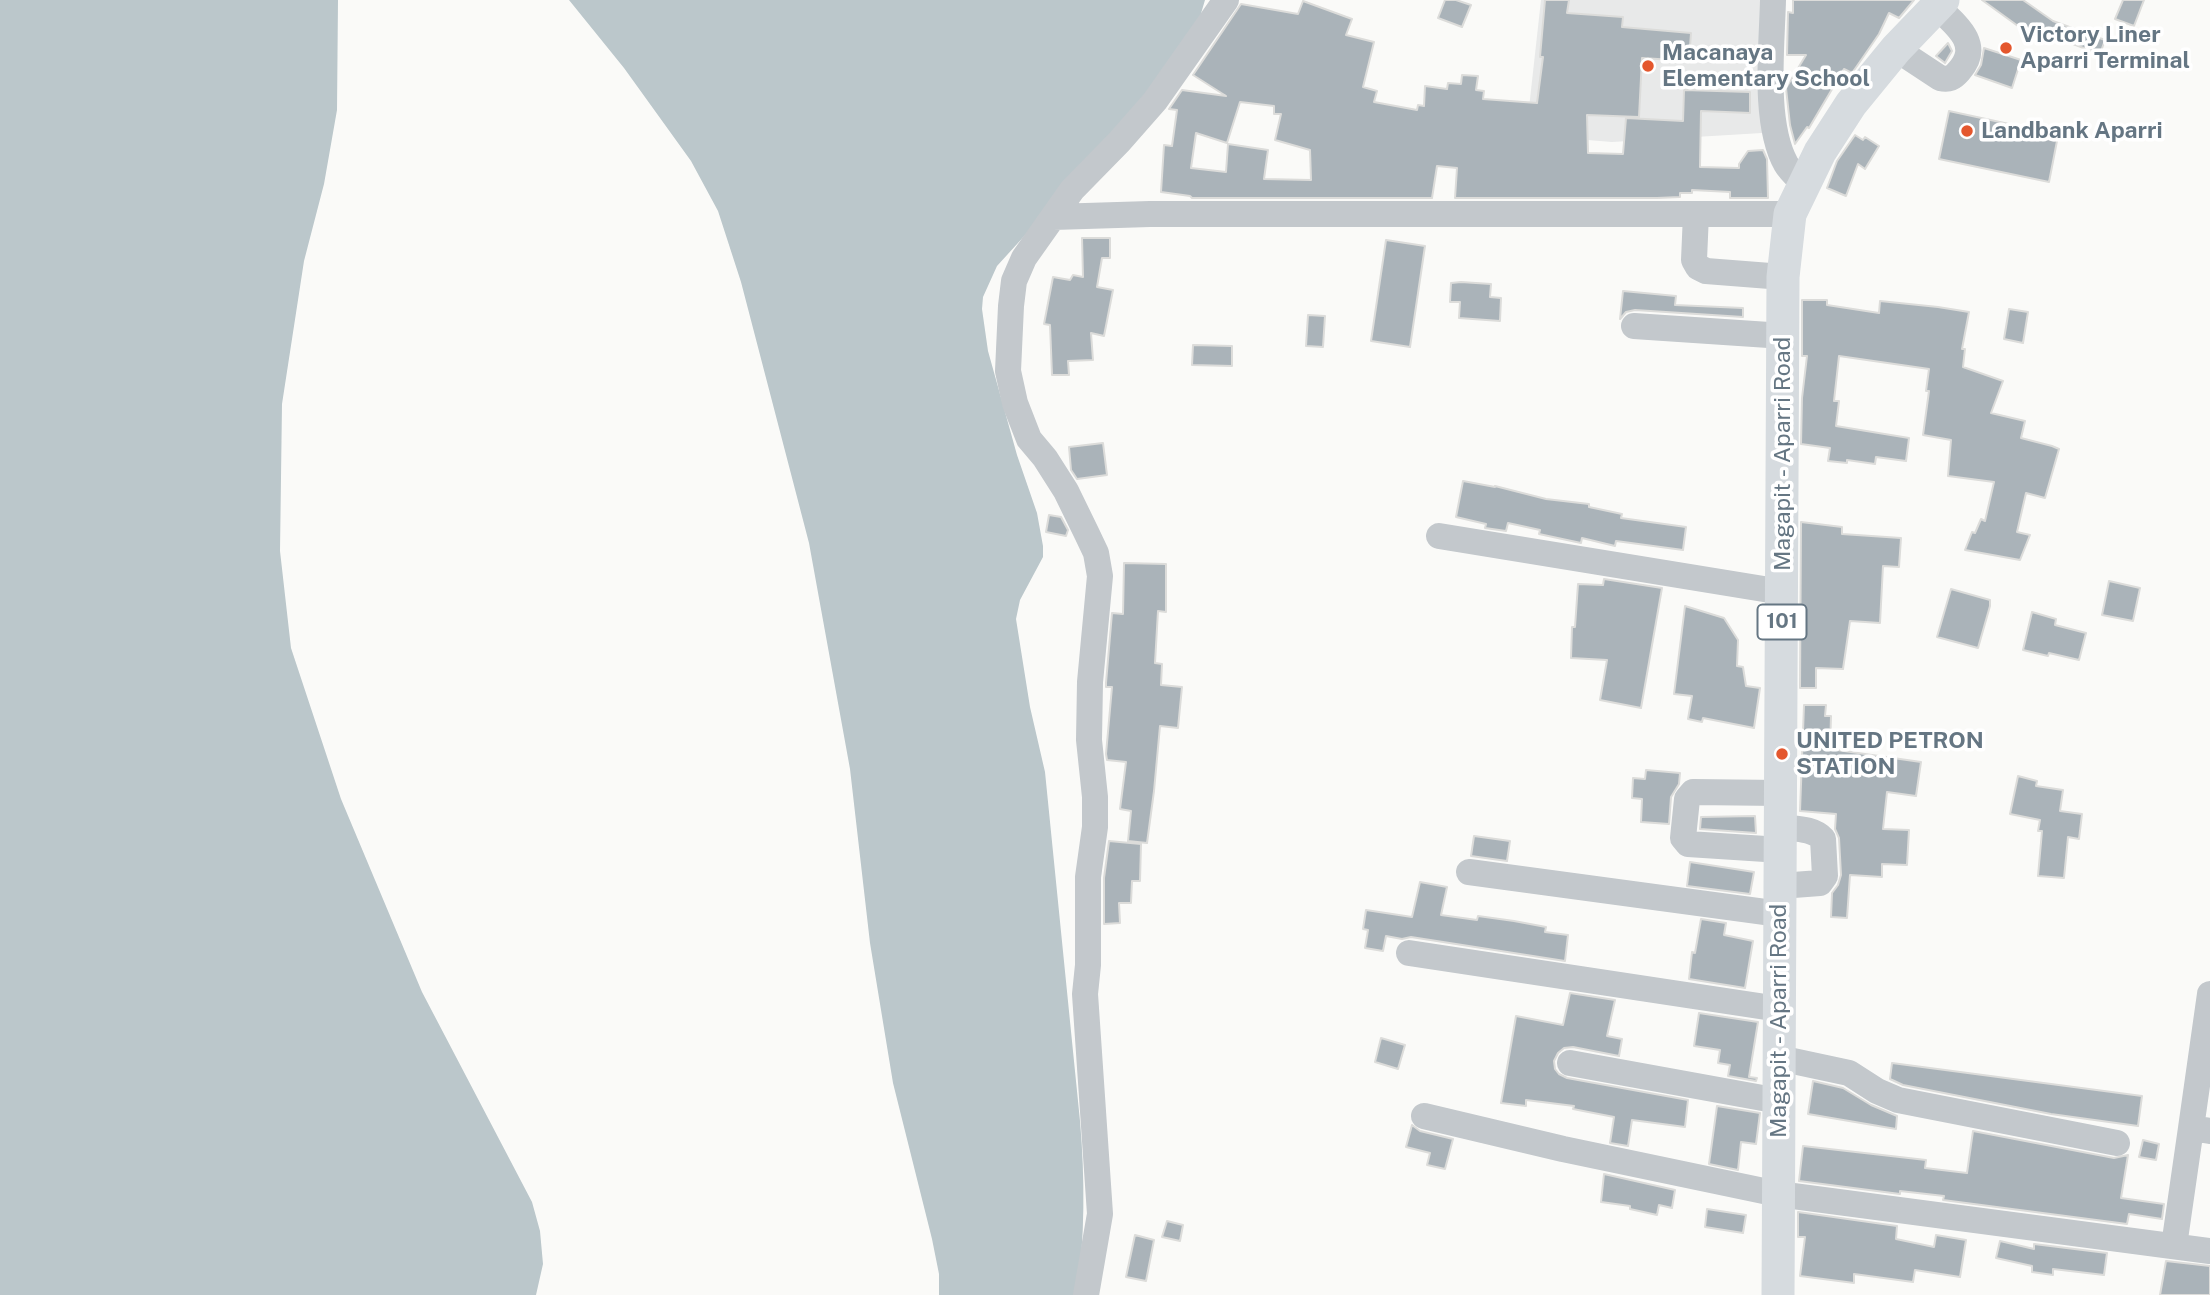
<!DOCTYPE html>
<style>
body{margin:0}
canvas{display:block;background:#fafaf8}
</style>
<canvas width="2210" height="1295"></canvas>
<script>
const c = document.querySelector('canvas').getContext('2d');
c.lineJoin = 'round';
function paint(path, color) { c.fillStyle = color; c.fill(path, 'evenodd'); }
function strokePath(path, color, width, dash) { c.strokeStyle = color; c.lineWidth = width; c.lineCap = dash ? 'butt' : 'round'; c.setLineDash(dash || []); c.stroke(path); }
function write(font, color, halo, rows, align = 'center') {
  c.font = font + ' "Public Sans",sans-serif'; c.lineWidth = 7; c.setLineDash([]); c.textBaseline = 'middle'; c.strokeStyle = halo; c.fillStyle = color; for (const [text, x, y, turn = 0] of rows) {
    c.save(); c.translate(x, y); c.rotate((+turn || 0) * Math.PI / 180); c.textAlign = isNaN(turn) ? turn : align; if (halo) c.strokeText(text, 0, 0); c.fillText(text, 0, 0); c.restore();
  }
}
paint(new Path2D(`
 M1541,0h222l-1,133 -150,9 -86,-7z`), '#e8e9e9');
paint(new Path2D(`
 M0,0h338l-1,110 -13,74 -20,77 -22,143 -2,147 11,97 50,151 81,193 110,210 8,29 3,33 -7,31h-536z
 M569,0h636l-8,27 -6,12 -143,171 -51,56 -14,31 -1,12 6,42 29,104 20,58 6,33v11l-23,43 -4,19 14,88 15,65 35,349c5,58 5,116 -3,174h-138v-21l-7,-35 -39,-156 -23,-140 -20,-174 -41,-226 -68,-261 -23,-71 -27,-50 -67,-93z`), '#bbc7cb');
const building = new Path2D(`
 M1445,0h11l15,5 -9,22 -24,-9z
 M1545,0h24l-2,13 56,4 -1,10 69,6 -2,28 -47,-3 -3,59 -52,-2 1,38 35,1 3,-36 57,3 1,-31 66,2v21l-49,-2 -1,56 39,1v-4l9,-13 15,-1 4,9 1,39h-38v-6l-38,-2v3h-12v4l-23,1h-202l2,-30 -20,-2 -5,32h-240l-2,-2 -29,-4 3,-47 8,1 5,-36 -8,-1 13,-19 44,6 -33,-21 48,-71 57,10 5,-13 49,18 -6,16 28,7 -11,45 14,4 -3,11 43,8 1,-5 6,1 1,-20 22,3 1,-6 13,1 1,-9 16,1 -2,14 8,1 -1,8 54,4 6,-46h-3zM1240,102l34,4v8h7l-6,26 35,10 1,30 -47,-1 4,-29 -40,-6 -2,28 -35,-4 5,-35 31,10z
 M1793,0h121l-15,18 -10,-5 -10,21 -22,32 -5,7 -8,-4 -35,59 -2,-1 -12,17 -5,-19 -4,-37 20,-33h-19l1,-43 5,1z
 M1982,0h41l30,21 52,19 -5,14 -60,-22 -3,4 -7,-5 -1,3z
 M2123,0h21l-10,26 -19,-7z
 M1948,43l4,8 -7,12 -9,-7z
 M1984,48l37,12 -9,28 -37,-13 6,-10z
 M1949,111l74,16 -1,7 35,7 -8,41 -110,-23z
 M1855,135l8,5 2,-3 14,9 -14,23 -7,-5 -12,32 -19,-8 10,-27z
 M1082,238h28v20h-8l-5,29 16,3 -9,46 -13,-3 2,27 -25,1 1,14h-17l-2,-50 -6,-1 9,-47 17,3 3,-5 10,2z
 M1386,240l39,6 -15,101 -39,-6z
 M1461,282l30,2 -1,13 11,1 -1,23 -41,-3 1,-16h-10l1,-19z
 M1623,291l53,5 -1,9 68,3v9l-108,-7 -9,2 -6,7z
 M1802,300h25v5l52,8 1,-12 58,6 31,5 -7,37h3l-2,18 40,14 -12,32 34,8 -4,17 31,8 7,3 -14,49 -19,-5 -9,39 13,3 -10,25 -55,-10 7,-18 3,1 6,-14 4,2 9,-39 -46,-6 3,-36 -28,-5 6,-44h-3l3,-22 -90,-13 -5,45h5l-3,25 73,12 -3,23 -30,-4 -1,7 -28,-4v3l-19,-2 2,-13 -29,-4 1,-46 5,-42h-5z
 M2009,309l19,3 -5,31 -19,-4z
 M1308,315l17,1 -2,31 -17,-1z
 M1193,345l39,1v20l-40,-1z
 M1103,443l4,32 -30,4 -6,-9 -2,-23z
 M1463,481l32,6v-1l51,13 43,5v3l33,7 -1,4 65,9 -3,23 -67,-9 -1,5 -33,-8 -1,5 -42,-9 1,-4 -32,-7 -2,8 -21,-3 1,-4 -30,-7z
 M1049,515l12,2 7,13 -2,6 -20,-4z
 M1801,522l41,5v7l59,4 -2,29 -16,-1 -3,57 -30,-2 -7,48 -27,-1v20h-16z
 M1124,563l42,1v48l-8,-1 -3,52 7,1 -1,21 21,2 -4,41 -18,-2 -6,65 -7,52 -19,-2 3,-30 -11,-2 6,-47 -19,-2 -1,-6 6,-67h-6v-4l6,-70 11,1z
 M1604,579l58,9 -21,120 -41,-8 7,-40 -36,-2 1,-31h3l3,-43 25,1z
 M2109,581l31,7 -7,33 -31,-6z
 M1951,589l39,11v6l-12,42 -41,-11z
 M1685,606l39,12 14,22 -1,26 6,1 3,19 14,2 -6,40 -51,-10 -1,4 -14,-3 4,-23 -18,-2z
 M2032,612l24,7 -1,6 31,8 -7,27 -30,-7 -1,3 -25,-6z
 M1804,705h22l-1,11h6l-1,33 91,13 -5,34 -29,-4 -4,37 26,1 -2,35 -25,-1v13l-32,-2 -3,43 -16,-1 1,-24 6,-8 3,-10 -2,-37 -4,-9 1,-15 -36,-3z
 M1646,770l34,3 -1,11 -8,13 -2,27 -28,-2 1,-23 -10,-1 1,-20 12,1z
 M2018,776l19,5 -1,5 27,4 -3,21 22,3 -3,25 -11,-2 -4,41 -26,-2 4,-45h-4l2,-11 -30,-6z
 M1755,816l1,17 -56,-4 1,-12z
 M1474,836l36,5 -3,20 -36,-5z
 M1109,841l32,3 -1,37h-8l-1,22h-12l1,20 -16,1v-46z
 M1690,862l64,10 -4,22 -63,-8z
 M1420,882l27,5 -6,28 36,5 1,-4 36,5 32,6 -1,5 23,3 -3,26 -154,-24 -9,2 -16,-3 -3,15 -18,-3 3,-18 -5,-1 3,-19 46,7z
 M1701,919l25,4 -2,12 29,6 -8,47 -56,-9 3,-27 3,1z
 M1570,993l45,7 -8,36 15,3 -3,17 -46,-9 -9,1 -6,5 -4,8 1,8 4,5 8,4 121,22 -3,27 -53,-7 -4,26 -18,-3 4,-26 -41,-8 1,-3 -48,-6v6l-25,-3 15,-87 47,9z
 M1699,1013l59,9 -9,55 8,1 -1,3 -28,-5 2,-11 -12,-2 2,-13 -26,-4z
 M1381,1038l24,7 -7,24 -23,-7z
 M1892,1063l250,33 -4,30 -87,-12 -148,-29 -13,-6z
 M1813,1081l30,7 28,17 26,11 -1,13 -88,-15z
 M1717,1106l43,7 -4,31 -15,-2 -3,28 -29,-6z
 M1412,1125l8,6 33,8 -8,30 -18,-4 3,-12 -24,-6z
 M1973,1131l141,27 14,-3 -7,43 43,6 -2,15 -33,-5 -2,10 -184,-24 1,-4 -44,-5v3l-101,-13 4,-35 123,14 -1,8 42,5z
 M2143,1140l16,4 -3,16 -17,-3z
 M1604,1174l71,16 -3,18 -13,-3 -2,10 -27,-6v-3l-29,-4z
 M1707,1209l39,6 -3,18 -38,-6z
 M1798,1212l99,14 -1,13 38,8 2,-12 30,5 -6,37 -45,-7 -2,12 -59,-8v9l-54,-7 5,-39h-7z
 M1167,1221l16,4 -3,16 -18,-4z
 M1135,1235l19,5 -8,41 -20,-4z
 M2000,1241l34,8v-5l73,9 -3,22 -51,-6v6l-21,-3v-6l-36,-8z
 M2166,1261l44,5v29h-50z`);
paint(building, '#aab3b9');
strokePath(building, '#dcdcda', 2);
strokePath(new Path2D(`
 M1773,0c-1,46 -10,123 13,164 4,7 12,14 18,20
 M1896,49l44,29c9,2 13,0 19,-7 24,-27 -4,-47 -23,-65
 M1696,214l-2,46 4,7 8,4 77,6
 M1053,217l97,-3h640
 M1634,326l150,10
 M1439,536l343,56
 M1780,793l-87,-1 -6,7 -4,39 5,6 93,6
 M1469,872l311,42
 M1780,886l40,-3 5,-7 -2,-37c-10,-11 -28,-10 -42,-12
 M1409,953l370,56
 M1779,1058l70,15 28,18 21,9 219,43
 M1570,1063l209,38
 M1424,1116l139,33 215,45 432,57
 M2191,1128l19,-134
 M2174,1246l17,-118 19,3
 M1086,1295l14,-81 -15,-220 3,-29v-88l7,-50v-30l-6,-57 1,-58 10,-106 -4,-23 -9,-19 -21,-43 -21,-33 -16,-19 -14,-36 -7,-32 3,-65 3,-25 10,-23 29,-41 19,-27 47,-48 36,-41 71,-101`), '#c3c8cc', 26);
strokePath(new Path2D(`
 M1778,1295l5,-1018 7,-63 30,-62 31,-48 45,-55 47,-49`), '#d6dbdf', 33);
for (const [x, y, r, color] of [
 [2006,48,7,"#e4572e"],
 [1648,66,7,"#e4572e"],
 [1967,131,7,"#e4572e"],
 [1782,754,7,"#e4572e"]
]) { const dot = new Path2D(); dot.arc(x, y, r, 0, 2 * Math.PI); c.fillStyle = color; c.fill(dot); strokePath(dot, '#fff', 2.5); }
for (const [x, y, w] of [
 [1782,622,49]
]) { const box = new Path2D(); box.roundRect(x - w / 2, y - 17.5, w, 35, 5); c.fillStyle = '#fff'; c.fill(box); strokePath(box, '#657683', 2); }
write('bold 21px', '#657683', null, [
 ["101",1782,622]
]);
write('bold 23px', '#657683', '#fff', [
 ["Victory Liner",2020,35],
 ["Aparri Terminal",2020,61],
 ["Macanaya",1662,53],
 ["Elementary School",1662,79],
 ["Landbank Aparri",1981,131],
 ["UNITED PETRON",1796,741],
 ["STATION",1796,767]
], 'left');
write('23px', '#657683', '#fff', [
 ["Magapit - Aparri Road",1783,454,-90],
 ["Magapit - Aparri Road",1779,1021,-90]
]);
</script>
